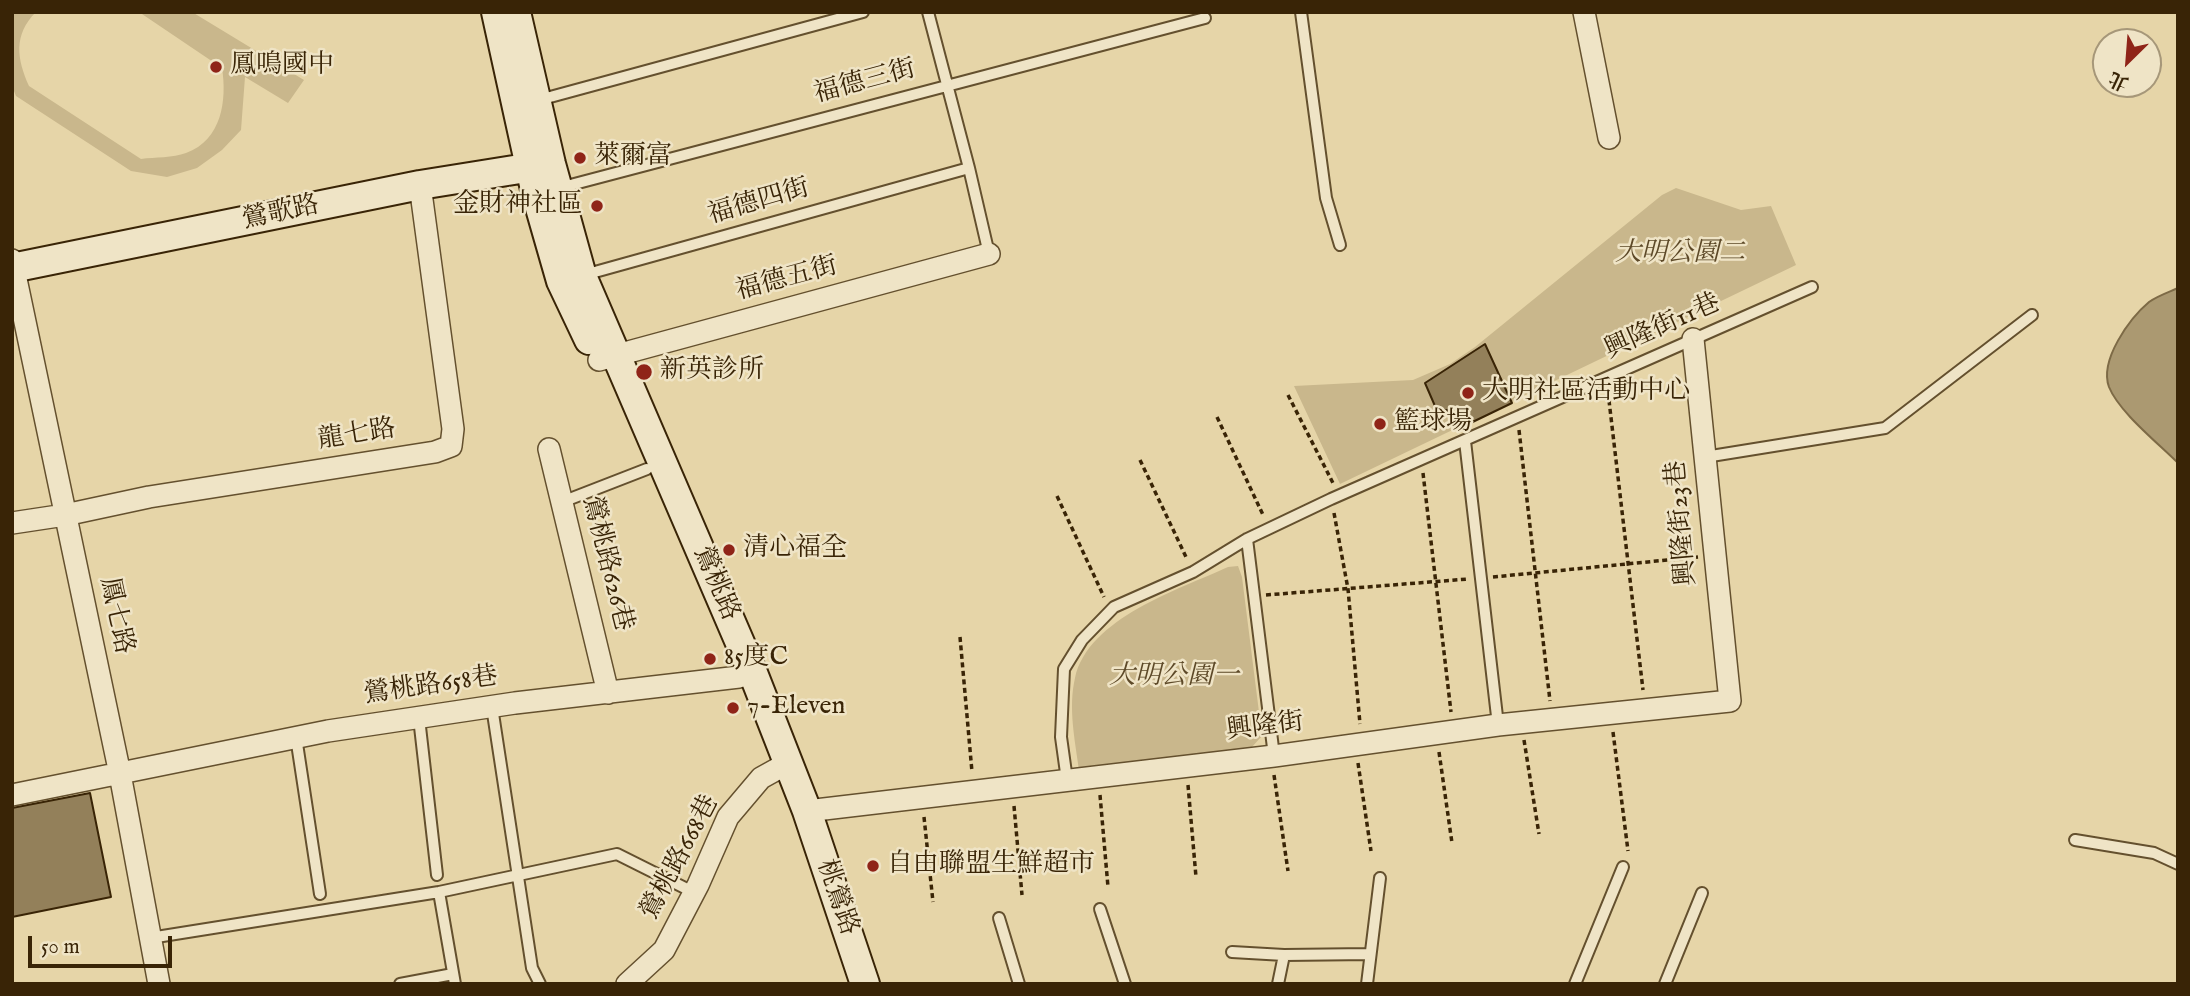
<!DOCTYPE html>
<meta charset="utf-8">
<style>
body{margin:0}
#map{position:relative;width:2190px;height:996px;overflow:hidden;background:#e6d5a8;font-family:"IM FELL English","Noto Serif TC",serif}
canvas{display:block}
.frame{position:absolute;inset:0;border:14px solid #392406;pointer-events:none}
.north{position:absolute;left:2092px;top:28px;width:70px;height:70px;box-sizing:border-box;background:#efe4c6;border:2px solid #a69779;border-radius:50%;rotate:205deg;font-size:19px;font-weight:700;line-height:28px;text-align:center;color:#392406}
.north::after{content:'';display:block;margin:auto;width:24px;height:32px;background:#8f2418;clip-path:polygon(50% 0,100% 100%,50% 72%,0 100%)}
.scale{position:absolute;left:28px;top:936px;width:144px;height:32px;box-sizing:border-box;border:4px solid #392406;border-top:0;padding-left:9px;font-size:21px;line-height:24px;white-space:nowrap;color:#392406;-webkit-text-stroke:5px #efe4c6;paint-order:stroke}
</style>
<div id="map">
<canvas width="2190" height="996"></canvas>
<div class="frame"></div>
<div class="north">北</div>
<div class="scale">50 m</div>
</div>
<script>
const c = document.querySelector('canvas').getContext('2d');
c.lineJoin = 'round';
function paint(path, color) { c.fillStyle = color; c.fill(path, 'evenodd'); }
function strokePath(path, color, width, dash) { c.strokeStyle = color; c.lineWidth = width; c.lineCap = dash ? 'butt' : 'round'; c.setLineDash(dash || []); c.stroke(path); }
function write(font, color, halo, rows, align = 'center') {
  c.font = font + ' "IM FELL English","Noto Serif TC",serif'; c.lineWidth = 5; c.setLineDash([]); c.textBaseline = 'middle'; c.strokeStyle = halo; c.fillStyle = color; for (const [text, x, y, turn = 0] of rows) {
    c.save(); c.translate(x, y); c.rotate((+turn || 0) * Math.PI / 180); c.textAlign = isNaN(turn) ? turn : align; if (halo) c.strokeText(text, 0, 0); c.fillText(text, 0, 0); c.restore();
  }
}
paint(new Path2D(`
 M12,12h24c-23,23 -19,47 -7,74l112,73c14,-2 32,-1 45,-6 36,-13 41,-53 36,-85l-83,-56h53l112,68 -16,23 -43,-26 -4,53 -19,20 -25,18 -30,9 -36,-6 -115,-75 -4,-10z
 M1676,188l65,22 30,-4 25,59 -456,219 -46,-98 119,-6 37,-16 25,-17 187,-152z
 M1238,566l4,11 20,159 -11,12 -172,22c-4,-30 -11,-62 -4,-92 13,-60 105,-89 153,-111z`), '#c9b78c');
const water = new Path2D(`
 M2178,288v175c-20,-20 -59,-51 -69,-76 -10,-27 21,-69 40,-85 8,-6 20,-10 29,-14z`);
paint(water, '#ab9971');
strokePath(water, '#7d6a46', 2);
const building = new Path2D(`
 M1485,344l27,59 -56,27 -9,-20 -9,3 -13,-30z
 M90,793l21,104 -99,20v-109z`);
paint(building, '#93805a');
strokePath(building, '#392406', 2);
const lane = new Path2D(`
 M928,12l41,156 20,86
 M1301,12l25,186 14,47
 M539,100l324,-88
 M559,188l646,-170
 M584,275l385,-107
 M1465,441l33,284
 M1705,457l180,-29 147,-113
 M562,502l85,-33
 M1247,539l27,217
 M492,707l40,261 8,16
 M419,718l18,157
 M296,737l24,157
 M1067,780l-6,-43 3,-68 18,-29 32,-33 79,-35 54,-33 84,-40 481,-212
 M2075,840l79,13 24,11
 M439,892l16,92
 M1100,909l25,75
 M999,918l20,66
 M150,938l289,-46 178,-38 78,39
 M1232,952l52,3 86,-1
 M400,984l53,-10
 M1278,984l6,-29
 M1367,984l13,-106
 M1575,984l48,-117
 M1665,984l37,-91`);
const street = new Path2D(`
 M1584,12l25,126
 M12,260l108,514 39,210
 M599,360l390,-106
 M549,449l59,244
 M12,523l53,-8 84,-18 286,-45 16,-6 2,-17 -33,-244
 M12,795l316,-64 187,-28 224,-26 14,-4
 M807,811l467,-55 224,-31 232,-24 -37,-362
 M627,984l37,-34 34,-65 30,-68 33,-39 27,-15`);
const secondary = new Path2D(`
 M496,12l40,182 25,87 28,59
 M516,12l35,152 31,112 171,397 54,138 58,173
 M12,268l408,-83 125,-20`);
strokePath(lane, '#64502e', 14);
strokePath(street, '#64502e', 24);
strokePath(secondary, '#392406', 32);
strokePath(new Path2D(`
 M1608,392l35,298
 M1288,395l46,90
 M1217,417l47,100
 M1519,430l31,271
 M1140,460l47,99
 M1423,473l28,239
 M1057,496l47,101
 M1334,513l14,76 12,135
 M1493,577l205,-20
 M1266,595l202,-16
 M960,637l12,135
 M1613,732l15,119
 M1524,740l15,94
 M1439,752l13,91
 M1358,763l13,88
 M1274,775l14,96
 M1188,785l8,92
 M1100,795l8,92
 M1014,806l8,89
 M924,817l9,85`), '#392406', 3.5, [5, 3.5]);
strokePath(lane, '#efe4c6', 10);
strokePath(street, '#efe4c6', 21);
strokePath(secondary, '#efe4c6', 28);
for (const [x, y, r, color] of [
 [216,67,7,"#8f2418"],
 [580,158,7,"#8f2418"],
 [597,206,7,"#8f2418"],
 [644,372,9,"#8f2418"],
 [1468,393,7,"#8f2418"],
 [1380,424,7,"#8f2418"],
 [729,550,7,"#8f2418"],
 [710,659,7,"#8f2418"],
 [733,708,7,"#8f2418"],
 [873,866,7,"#8f2418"]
]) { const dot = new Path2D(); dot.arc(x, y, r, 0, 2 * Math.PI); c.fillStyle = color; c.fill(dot); strokePath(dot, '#efe4c6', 2.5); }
write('26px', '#392406', '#efe4c6', [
 ["鳳鳴國中",230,67],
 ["萊爾富",594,158],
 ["金財神社區",583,206,"right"],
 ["新英診所",660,372],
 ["大明社區活動中心",1482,393],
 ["籃球場",1394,424],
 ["清心福全",743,550],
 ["85度C",724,659],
 ["7-Eleven",747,708],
 ["自由聯盟生鮮超市",887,866]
], 'left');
write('26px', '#392406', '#efe4c6', [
 ["福德三街",865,83,-15],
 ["福德四街",759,203,-16],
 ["鶯歌路",281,214,-12],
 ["福德五街",787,280,-15],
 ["興隆街11巷",1663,328,-24],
 ["龍七路",357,436,-9],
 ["興隆街23巷",1683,523,-95],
 ["鶯桃路626巷",606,564,76],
 ["鶯桃路",715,584,67],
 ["鳳七路",115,616,78],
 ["鶯桃路658巷",431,687,-8],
 ["興隆街",1265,728,-7],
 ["鶯桃路668巷",681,858,-62],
 ["桃鶯路",836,898,71]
]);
write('italic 26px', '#5d4928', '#efe4c6', [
 ["大明公園二",1680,255],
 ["大明公園一",1174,678]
]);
</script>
